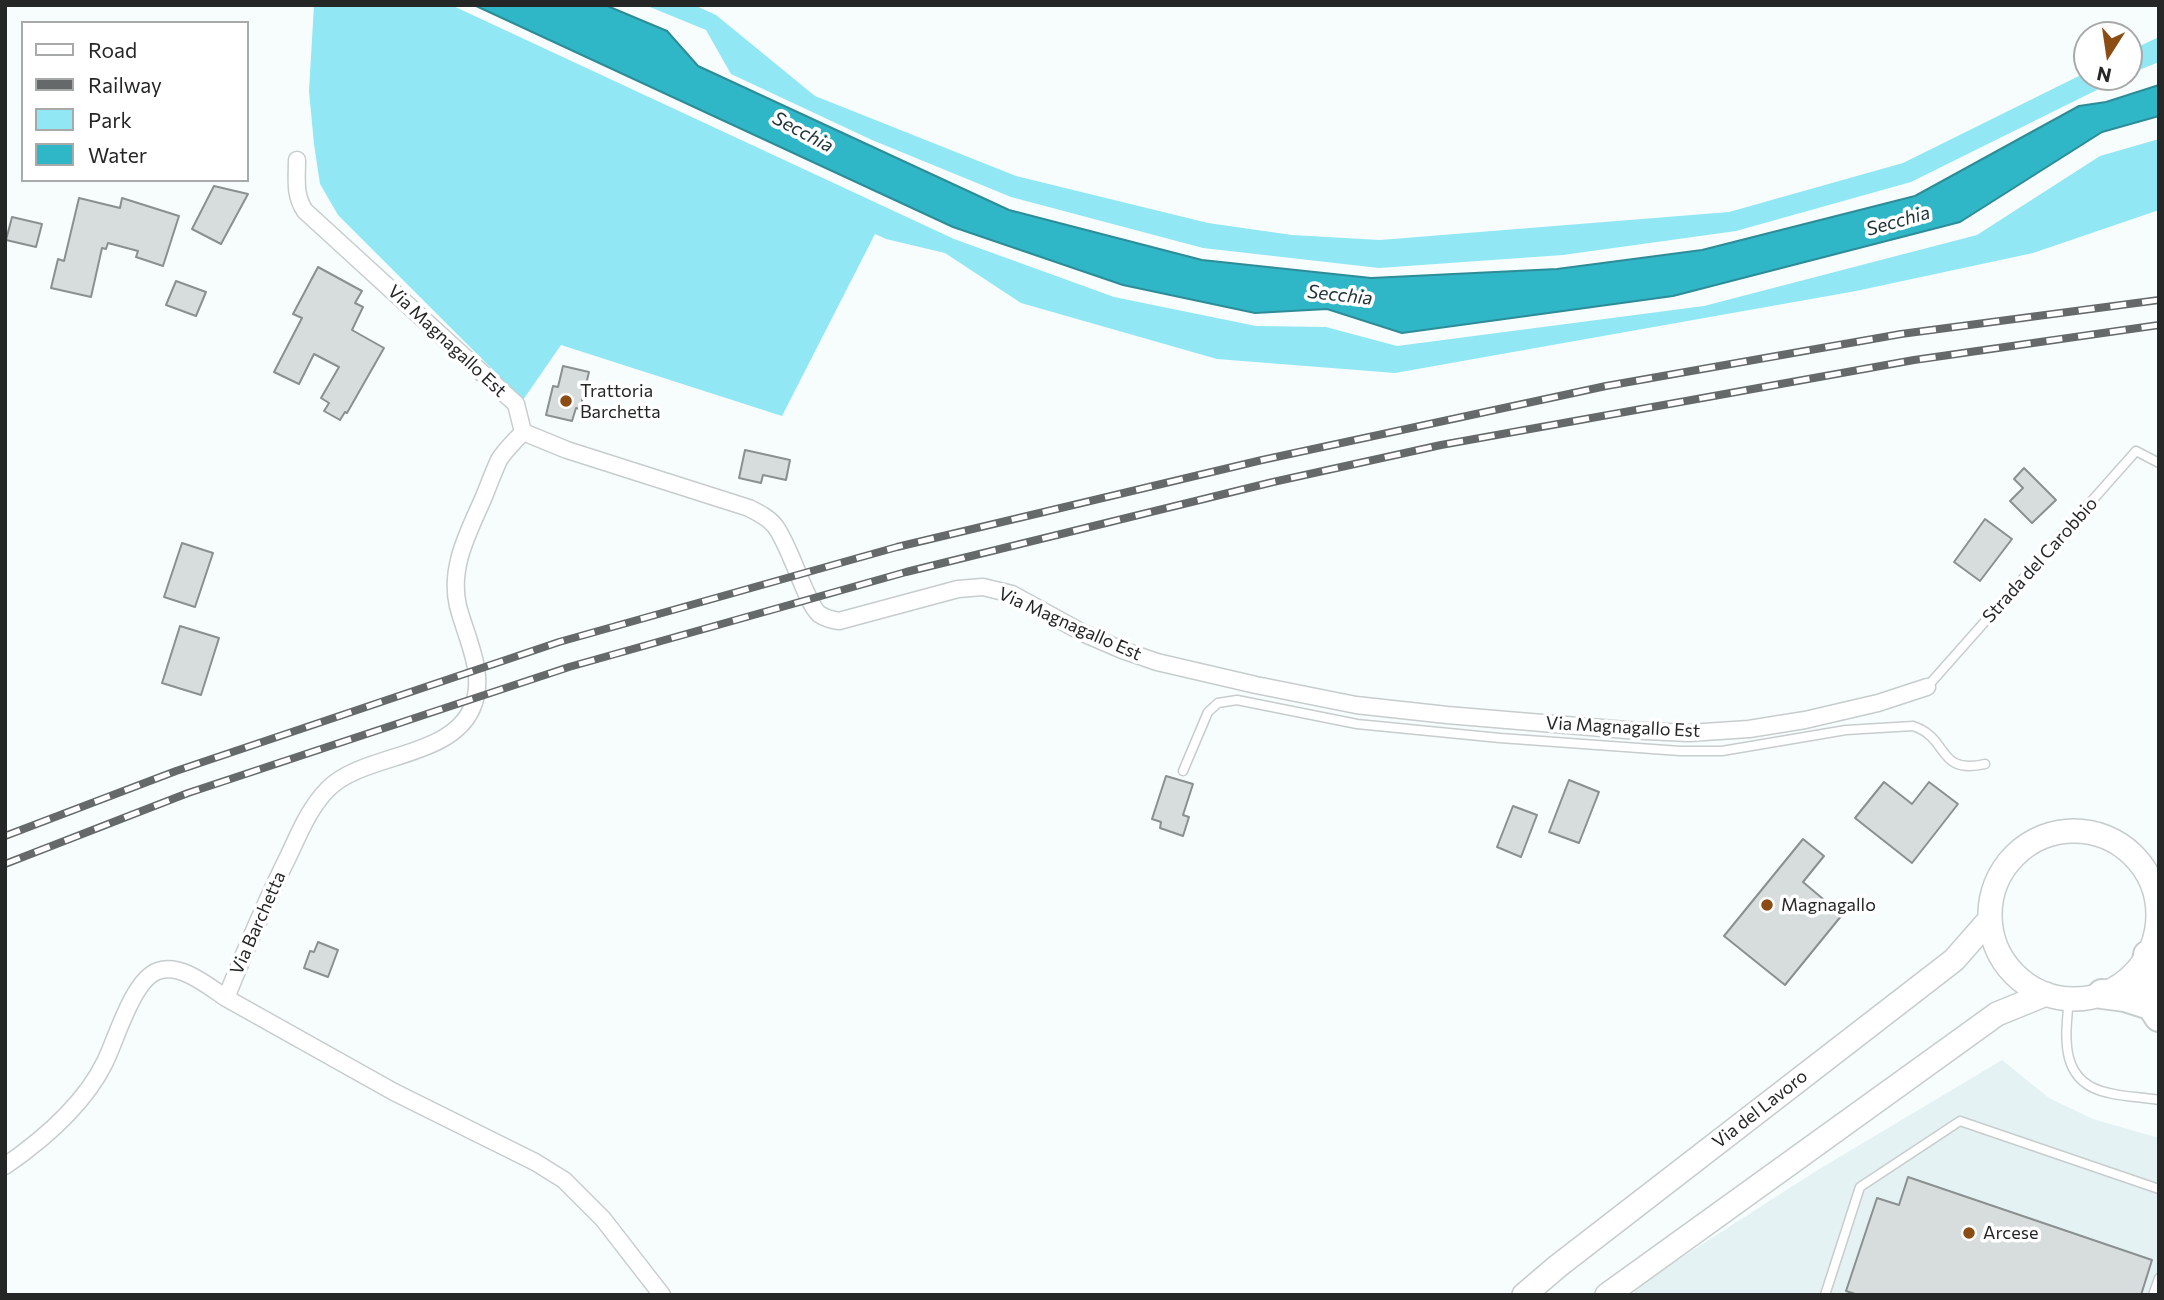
<!DOCTYPE html>
<style>
body{margin:0}
#map{position:relative;width:2164px;height:1300px;overflow:hidden;background:#f7fdfd;font-family:Commissioner,sans-serif}
canvas{display:block}
.frame{position:absolute;inset:0;border:7px solid #252727;pointer-events:none}
.legend{position:absolute;left:21px;top:21px;width:228px;height:161px;box-sizing:border-box;background:#fff;border:2px solid #a8a9a9;margin:0;padding:9px 12px;list-style:none;font-size:21px;color:#252727}
.legend li{display:flex;align-items:center;gap:14px;height:35px}
.legend b{width:35px;border:2px solid #a8a9a9}
.north{position:absolute;left:2073px;top:21px;width:70px;height:70px;box-sizing:border-box;background:#fff;border:2px solid #a8a9a9;border-radius:50%;rotate:192deg;font-size:19px;font-weight:700;line-height:28px;text-align:center;color:#252727}
.north::after{content:'';display:block;margin:auto;width:24px;height:32px;background:#8c4d14;clip-path:polygon(50% 0,100% 100%,50% 72%,0 100%)}
</style>
<div id="map">
<canvas width="2164" height="1300"></canvas>
<div class="frame"></div>
<ul class="legend">
<li><b style="height:9px;background:#fff"></b>Road</li>
<li><b style="height:9px;background:#656969"></b>Railway</li>
<li><b style="height:19px;background:#91e7f3"></b>Park</li>
<li><b style="height:19px;background:#30b7c7"></b>Water</li>
</ul>
<div class="north">N</div>
</div>
<script>
const c = document.querySelector('canvas').getContext('2d');
c.lineJoin = 'round';
function paint(path, color) { c.fillStyle = color; c.fill(path, 'evenodd'); }
function strokePath(path, color, width, dash) { c.strokeStyle = color; c.lineWidth = width; c.lineCap = dash ? 'butt' : 'round'; c.setLineDash(dash || []); c.stroke(path); }
function write(font, color, halo, rows, align = 'center') {
  c.font = font + ' Commissioner,sans-serif'; c.lineWidth = 7; c.setLineDash([]); c.textBaseline = 'middle'; c.strokeStyle = halo; c.fillStyle = color; for (const [text, x, y, turn = 0] of rows) {
    c.save(); c.translate(x, y); c.rotate((+turn || 0) * Math.PI / 180); c.textAlign = isNaN(turn) ? turn : align; if (halo) c.strokeText(text, 0, 0); c.fillText(text, 0, 0); c.restore();
  }
}
paint(new Path2D(`
 M2002,1060l47,38 44,21 66,19v157h-524l-1,-7 182,-117z`), '#e4f2f4');
paint(new Path2D(`
 M314,5h137l503,234 160,58 142,29 70,1 71,19 307,-40 273,-71 123,-79 59,-17v71l-126,43 -177,38 -461,82 -178,-14 -196,-56 -76,-50 -59,-14 -11,-5 -93,182 -221,-71 -38,55 -185,-185 -18,-31 -6,-40 -5,-53z
 M645,5h49l22,10 99,81 201,80 192,47 84,12 88,5 349,-28 174,-49 184,-91v5h36l-212,105 -175,49 -173,24 -184,13 -176,-20 -192,-51 -139,-57 -141,-66 -25,-44z
 M2159,37v25l-30,12v-23z`), '#91e7f3');
const water = new Path2D(`
 M474,5h131l62,26 31,35 311,144 193,50 169,18 186,-9 145,-19 213,-54 164,-90 27,-4 53,-17v31l-57,16 -142,90 -287,74 -271,37 -75,-24 -72,4 -132,-28 -170,-58z`);
paint(water, '#30b7c7');
strokePath(water, '#2d8c97', 2);
const building = new Path2D(`
 M214,186l34,8 -27,50 -29,-15z
 M79,198l41,10 2,-10 57,18 -16,50 -27,-9 2,-6 -30,-8 -2,6 -4,-1 -11,49 -40,-9 7,-29 6,2z
 M12,217l30,7 -6,23 -30,-7z
 M318,267l44,24 -7,12 8,4 -11,23 32,18 -37,65 -2,-1 -5,8 -16,-9 5,-8 -8,-5 18,-31 -25,-13 -15,30 -25,-12 28,-54 -9,-4z
 M176,281l30,11 -10,24 -30,-11z
 M563,366l26,6 -9,37 -4,-1 -4,13 -26,-6 7,-29 5,1z
 M745,450l45,10 -4,20 -23,-5 -2,8 -22,-5z
 M2024,468l32,32 -24,23 -22,-22 13,-13 -9,-9z
 M1985,519l27,20 -32,42 -26,-19z
 M182,543l31,10 -18,54 -31,-10z
 M180,626l39,12 -18,57 -39,-12z
 M1166,776l27,8 -10,31 6,2 -6,19 -23,-8 1,-6 -9,-3z
 M1569,780l30,12 -20,51 -30,-11z
 M1884,782l28,22 17,-22 29,22 -46,59 -57,-45z
 M1513,806l24,9 -16,42 -24,-10z
 M1803,839l21,17 -21,26 39,33 -57,70 -61,-49z
 M318,942l20,8 -10,27 -24,-9 6,-17 4,1z
 M1908,1177l244,83 -11,35h-283l-12,-4 31,-93 22,7z`);
paint(building, '#d7dcdd');
strokePath(building, '#8a8f8f', 2);
const service = new Path2D(`
 M1927,687l209,-236 23,12
 M1183,771l25,-59 10,-9 19,-3 120,24 143,14 180,13h42l124,-21 67,-4c37,12 23,49 72,38
 M2158,918h1
 M2069,999c-4,39 -10,84 40,94 16,4 33,4 50,7
 M1825,1295l35,-108 100,-66 199,68
 M2153,1295l6,-17`);
const minor = new Path2D(`
 M297,160c0,18 -3,35 8,51l211,193 7,28 44,18 182,58c10,5 20,10 26,18 15,19 31,77 44,88 6,4 13,6 20,7l119,-32 25,-2 29,7 73,40 37,16 35,12 99,23 100,20 91,10 179,15 63,3 60,-4 56,-9 73,-17 49,-16
 M523,432c-8,9 -18,18 -24,28 -6,13 -11,27 -16,39 -15,34 -34,69 -25,107 8,32 29,69 14,102 -22,51 -109,45 -144,81 -19,19 -29,45 -40,68 -23,46 -43,94 -62,141l168,94 141,70 29,18 39,39 59,76
 M5,1166c39,-27 79,-61 100,-104 11,-22 28,-83 53,-91 23,-8 50,15 68,27`);
const secondary = new Path2D(`
 M1990 915a84 84 0 1 1 168 0a84 84 0 1 1-168 0Z
 M1524,1295l34,-29 396,-306 36,-41
 M1607,1295l390,-281 49,-20`);
const motorway = new Path2D(`
 M2148,955c-4,28 -6,38 11,62
 M2102,994l23,3 25,8`);
strokePath(service, '#c7cccd', 11);
strokePath(minor, '#c7cccd', 19);
strokePath(secondary, '#c7cccd', 26);
strokePath(motorway, '#c7cccd', 32);
strokePath(service, '#fff', 8);
strokePath(minor, '#fff', 16);
strokePath(secondary, '#fff', 23);
strokePath(motorway, '#fff', 28);
const rail = new Path2D(`
 M5,836l171,-65 383,-129 338,-95 365,-87 344,-74 295,-52 258,-34
 M5,864l183,-71 381,-126 337,-95 367,-90 168,-37 473,-85 245,-35`);
strokePath(rail, '#656969', 8);
strokePath(rail, '#fff', 5, [16]);
for (const [x, y, r, color] of [
 [566,401,7,"#8c4d14"],
 [1767,905,7,"#8c4d14"],
 [1969,1233,7,"#8c4d14"]
]) { const dot = new Path2D(); dot.arc(x, y, r, 0, 2 * Math.PI); c.fillStyle = color; c.fill(dot); strokePath(dot, '#fff', 2.5); }
write('18px', '#252727', '#fff', [
 ["Via Magnagallo Est",447,341,43],
 ["Strada del Carobbio",2040,560,-48],
 ["Via Magnagallo Est",1070,624,24],
 ["Via Magnagallo Est",1623,727,3],
 ["Via Barchetta",258,923,-66],
 ["Via del Lavoro",1760,1109,-38]
]);
write('18px', '#252727', '#fff', [
 ["Trattoria",580,391],
 ["Barchetta",580,412],
 ["Magnagallo",1781,905],
 ["Arcese",1983,1233]
], 'left');
write('italic 19px', '#1c3235', '#fff', [
 ["Secchia",803,132,28],
 ["Secchia",1898,221,-16],
 ["Secchia",1340,295,6]
]);
</script>
